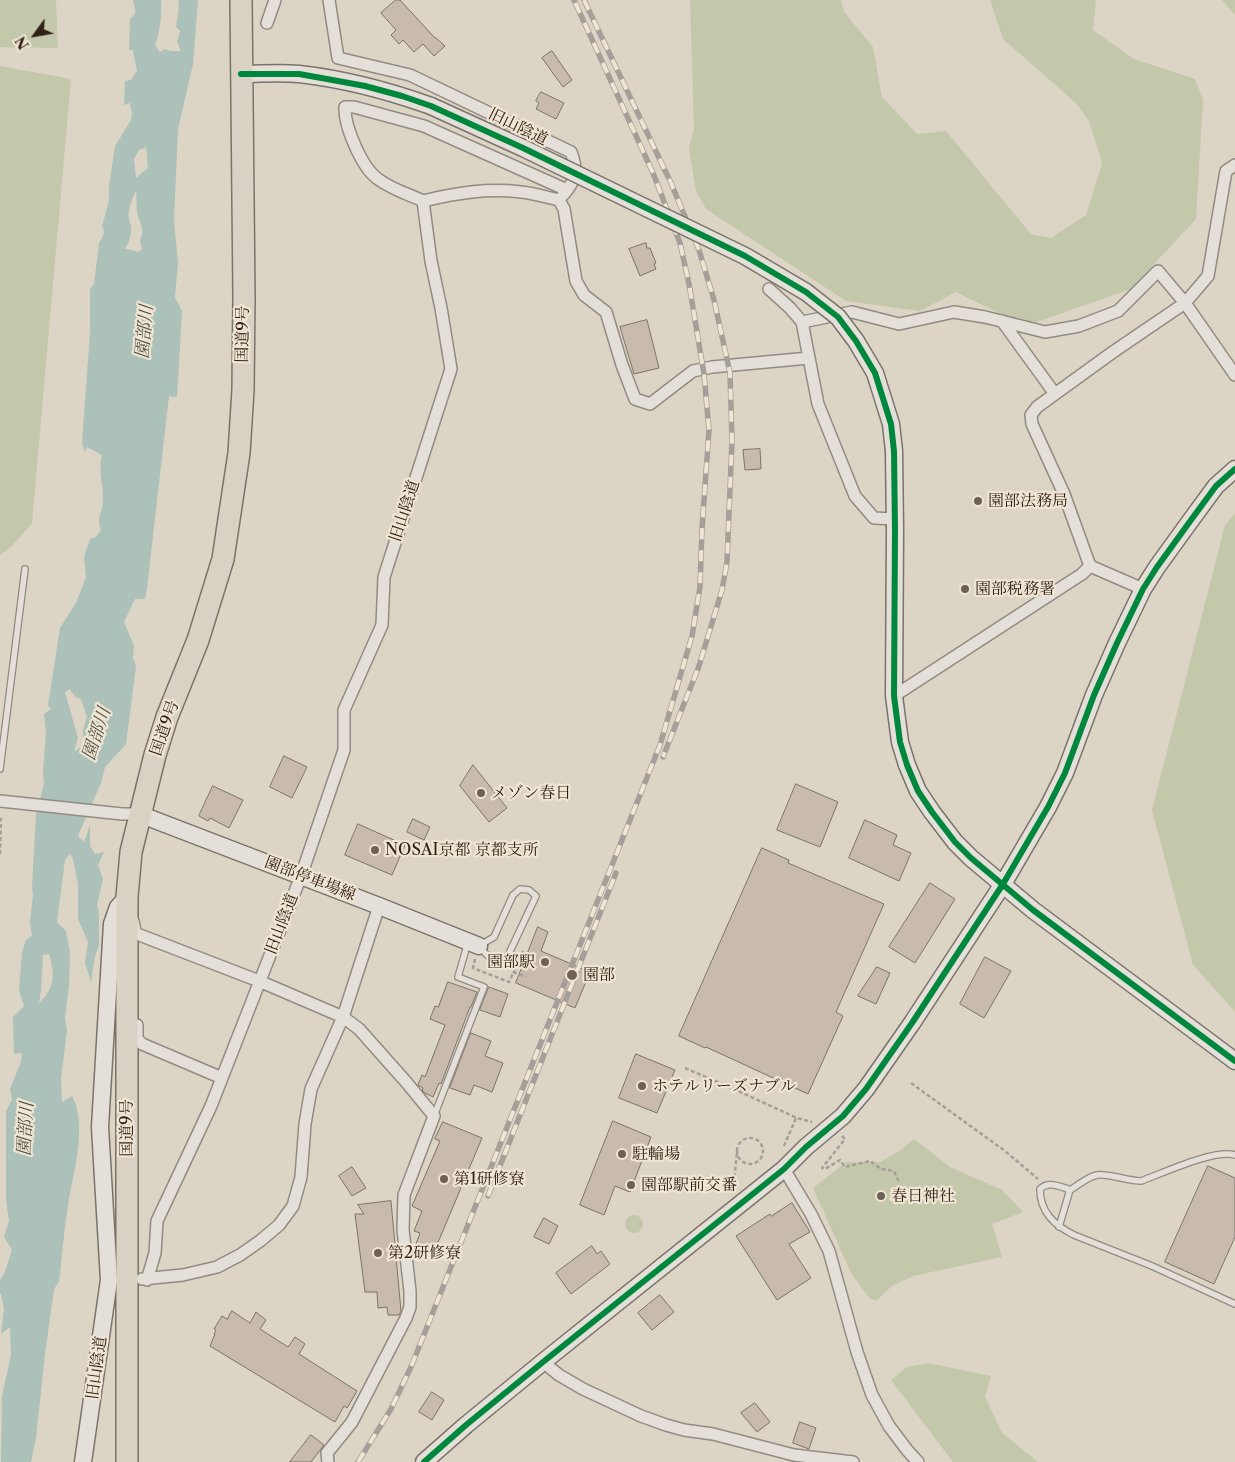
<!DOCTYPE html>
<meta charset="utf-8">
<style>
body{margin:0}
#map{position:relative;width:1235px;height:1462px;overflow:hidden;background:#dcd4c5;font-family:"Libre Caslon Text",serif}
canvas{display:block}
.north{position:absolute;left:10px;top:10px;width:50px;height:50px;-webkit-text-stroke:4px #efe5d3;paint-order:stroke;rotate:238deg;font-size:14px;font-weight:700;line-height:20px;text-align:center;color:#332117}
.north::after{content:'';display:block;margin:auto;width:18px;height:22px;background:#332117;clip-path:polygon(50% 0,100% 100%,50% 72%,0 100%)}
</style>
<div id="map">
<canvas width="1235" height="1462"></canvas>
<div class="north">N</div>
</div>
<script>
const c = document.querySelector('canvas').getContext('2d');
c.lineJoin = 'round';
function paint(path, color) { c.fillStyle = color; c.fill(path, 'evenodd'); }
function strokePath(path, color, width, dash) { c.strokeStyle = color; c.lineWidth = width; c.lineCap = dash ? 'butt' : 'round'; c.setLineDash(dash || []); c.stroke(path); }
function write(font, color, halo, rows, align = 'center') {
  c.font = font + ' "Libre Caslon Text","Noto Serif JP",serif'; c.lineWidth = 4.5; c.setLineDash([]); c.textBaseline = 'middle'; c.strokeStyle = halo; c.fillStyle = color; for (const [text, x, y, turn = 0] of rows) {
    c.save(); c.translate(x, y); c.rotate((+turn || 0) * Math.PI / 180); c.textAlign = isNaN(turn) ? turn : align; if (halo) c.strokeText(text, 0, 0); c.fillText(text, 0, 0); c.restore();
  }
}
paint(new Path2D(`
 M0,0h56l2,48 -58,-1z
 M690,0h151l3,12 29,35 9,50 35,37 29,-3 85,103 20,4 35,-23 16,-52 -13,-42 -12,-17 -74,-65 -13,-39h106l-3,30 41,29 61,20 8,21 -7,119 -65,70 -106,37 -69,-34 -36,19 -74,-10 -140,-92 -10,-18 -7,-43 5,-20z
 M1222,0h13v15z
 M0,66l71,13 -39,444 -21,24 -11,8z
 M1235,513v499l-42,-47 -41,-155 73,-285z
 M914,1139l36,28 52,23 21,22 -31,12 10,33 -89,19 -21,10 -15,14 -7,-1 -19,-26 -38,-85 33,-26h34l18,-10z
 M625 1224a9 9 0 1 1 18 0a9 9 0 1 1-18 0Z
 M928,1363l63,13 -6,21 17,36 36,29h-85l-62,-82 16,-13z`), '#c4c8aa');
paint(new Path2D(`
 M133,0h28c1,15 -1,31 -6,45l5,7 5,-3 6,2h10l-4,-9 3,-11 -4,-4 3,-22 -1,-5h20l-5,64 -15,65 -4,91 4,43 -3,34 7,14 -5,86 -8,-1 -22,192 -2,11h-10l-11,23 10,24 -1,12 3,8 -10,78 -21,23 -4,16 -23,53 6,6 6,-17v21l5,8 9,-2 -6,13 5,14 -6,26 2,8v32l-4,11 -4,26 -6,-19 3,-21 -10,-23v-35l-5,-25 -3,-5 -5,6 -8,62 9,9 4,22 -1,33 -4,32 2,12 -6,49 1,23 10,-6c16,30 1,78 -4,109 -4,26 -6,51 -9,77l-5,7 -9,65 -9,84 -5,24h-30l1,-66 9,-41 -1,-28 -9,7 3,-25 -3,-15h-1v-14l5,-8 7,-22 -8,-13 5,-16 -3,-21v-89l6,-11 -2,-11 11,-27 1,-9 -8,1 -1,-37 11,-11 -5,-15 3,-39 4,-12 6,-4 -2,-14 3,-27 -1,-9 4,-71 8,-31 -1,-12 3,-40 -2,-18 7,-5 -3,-4 12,-77 16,-25 10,-26 -2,-20 6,-18 6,-2 5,-7c-5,-14 2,-18 2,-31 0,-15 -5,-29 -1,-44l-15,-8 -2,6 -3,-11 8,-109v-44l4,-5 5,-41 4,-7 1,-5 -2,-5 7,-25v-15l6,-40 16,-26 1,-6 -2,-11 -6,2 1,-24 6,-1 6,-9 -4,-21h-4l1,-31c9,-7 4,-10 3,-19zM146,146l2,22 -12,10 -2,-19 5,-9 6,-2zM136,191c1,7 0,14 1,21 2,10 9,19 3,28l2,9 -4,3 -6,-2 -7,-1c4,-7 7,-14 6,-23 0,-2 -2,-5 -2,-7 -2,-9 3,-20 7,-28zM70,689c3,5 5,9 11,10l6,18 -4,13 1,15 -10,7 4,-14 -13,-46zM49,954c6,19 6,35 -10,49l2,-13 2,-35z`), '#abc1b9');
const building = new Path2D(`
 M396,0h4l35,38h1l9,8 -11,10 -11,-12 -9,8 -11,-12 -4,4 -8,-9 5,-5 -15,-17z
 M552,51l20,29 -9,7 -21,-29z
 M541,92l23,11 -8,16 -20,-10 3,-6 -3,-2z
 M646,243l1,5h3l6,15 -2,1 2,5 -16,7 -11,-27z
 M647,320l12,48 -25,6 -14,-47z
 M760,449l1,20 -16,1 -2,-20z
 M284,756l23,11 -15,31 -22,-11z
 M473,765l34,43 -18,14 -29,-36z
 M796,784l42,18 -18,45 -43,-17z
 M213,786l30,14 -14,28 -19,-10 -2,3 -9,-5z
 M413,819l17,8 -6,13 -17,-8z
 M865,820l32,15 -4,10 18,8 -12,28 -50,-23z
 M358,824l47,21 -13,30 -47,-20z
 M762,848l27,12 -1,3 96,41 -48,108 7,4 -35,78 -102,-47 -1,1 -26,-12z
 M930,883l25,16 -40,64 -26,-16z
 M538,927l10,5 -7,19 49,21 -15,36 -59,-25z
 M985,957l26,14 -27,47 -24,-14z
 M877,967l13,6 -14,31 -18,-8z
 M448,982l29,10 -6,15h-1l-29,77 -2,-1 -6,14 -8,-4 -3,-3 1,-2 -5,-3 4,-10 3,2 20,-52 -15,-6 5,-13 3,1z
 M489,987l19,7 -8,23 -20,-7z
 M471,1033l20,8 -6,15 18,7 -11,29 -18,-7 -4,10 -20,-7z
 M636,1054l39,16 -18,43 -38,-15z
 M613,1121l38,16 -21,55 -15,-6 -11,29 -24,-10z
 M443,1122l39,16 -48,114 -18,-8 4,-11 -6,-2 8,-20 -10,-5 28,-65 -5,-2z
 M1208,1166l27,12v59l-21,47 -49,-22z
 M352,1167l14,21 -14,8 -13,-20z
 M391,1201l10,110 -2,4h-11l-1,-8 -9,1 -1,-16h-12l-10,-78h9l-6,-9z
 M792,1203l18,29 -21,12 22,34 -34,22 -41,-64 34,-22 1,2z
 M544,1218l14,8 -9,18 -15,-7z
 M592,1246l5,8 4,-3 9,13 -39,30 -15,-21z
 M660,1295l14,17 -22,18 -14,-17z
 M232,1311l18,12 6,-11 10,8 -6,9 28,18 7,-10 10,7 -6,10 58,37 -10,17 -3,-2 -9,16 -125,-76 5,-12h-1l2,-4 -2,-1 8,-13 5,3z
 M432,1392l12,8 -12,20 -13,-8z
 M755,1403l15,19 -13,10 -16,-19z
 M800,1422l16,6 -7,21 -16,-6z
 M311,1435l13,10 -13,17h-21z`);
paint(building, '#c9baae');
strokePath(building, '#7a736a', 1);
const lane = new Path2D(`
 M0,769l25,-200
 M520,889l9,1 7,6 -31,66h-10l-10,-9 -6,-7 15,-9 19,-42z
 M434,1116l50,-129 -26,-10 10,-35
 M1069,1191c8,-5 18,-14 28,-16 10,-2 31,6 44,6 22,-8 73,-32 94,-26
 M1059,1227l10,-34 -1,-4c-10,-3 -20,-8 -28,0 0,23 14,36 34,46l78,31 83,38`);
const street = new Path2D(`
 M329,0l9,58 72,17 161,77c7,18 5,29 -8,43
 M267,23l8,-23
 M559,200l5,9 12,72 8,14 22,17 16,53 13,34 15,5 43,-33 19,-4 97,-9
 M423,201c-15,-7 -32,-12 -45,-22 -16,-11 -34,-53 -33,-72h9l70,19 143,64
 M423,201c33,-8 64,-13 98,-9 12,1 25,5 38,8
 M769,289l21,19 12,14 16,82 37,92 19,22 21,1
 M1002,321l53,73
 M802,322l50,-10 47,12 55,-12 31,5 60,15 34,-6 39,-15 40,-40 27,32 50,72
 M1143,589l-53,-23 -26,-72 -32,-70 -1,-9 6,-8 76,-55 72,-49 23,-27 18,-105 9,-6
 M894,696l188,-122 8,-8
 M0,801l122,13h17
 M133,921l2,10 2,3 122,47 84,36 16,12 48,54 27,33 -30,79 -1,35 7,61v16l-4,11 -54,104 -25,31 1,9
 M137,1025v14l5,5 80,34
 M784,1169l27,45 18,37 28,101 15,43 17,31 18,24 11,12
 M142,1279l41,-4 34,-8 23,-12 20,-14 19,-16 14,-19 8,-29 4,-53 6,-35 32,-72 36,-111
 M147,1280l8,-27 2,-32 54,-115 90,-230 43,-126v-40l38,-85 2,-48 67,-208 -10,-61 -10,-47 -8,-60
 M543,1362l16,13 24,14 58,27 25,9 18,5 29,4 81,21 59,7`);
const secondary = new Path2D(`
 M241,74c19,0 39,-2 58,0 45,5 90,17 132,32
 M894,451l1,80 -1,165 6,46 7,23 11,26 14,21 23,30 16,16 62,52 202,151
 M139,814l240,92 100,40
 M83,1462l26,-182 -9,-153 12,-203 6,-17 9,-10
 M424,1462l42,-37 77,-63 241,-193 22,-22 37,-31 23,-27 46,-66 91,-139 45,-77 17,-34 29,-78 23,-52 26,-54 14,-22 34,-47 25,-34 19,-17`);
const highway = new Path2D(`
 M127,1462v-565l4,-45 24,-97 12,-38 31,-77 25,-81 16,-106 4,-63 1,-93 -3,-297`);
strokePath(lane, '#928b81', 8);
strokePath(street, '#928b81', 14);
strokePath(secondary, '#7a736a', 19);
strokePath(highway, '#7a736a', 24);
strokePath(new Path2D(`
 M0,854l1,-36
 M475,959l-2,9 36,14 14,-31
 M513,972l13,5
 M685,1068l51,22 61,28 15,4
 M911,1083l94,68 33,28
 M842,1136l3,3 -23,29 3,1 15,-9 5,7 25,-6 11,8 13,2 5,11
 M737 1151a13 13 0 1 1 26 0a13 13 0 1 1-26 0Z
 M784,1146l12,-28
 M733,1190l4,-37`), '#a59f99', 2.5, [4, 2.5]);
strokePath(lane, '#e4e0d9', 5.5);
strokePath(street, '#e4e0d9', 11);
strokePath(secondary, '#e4e0d9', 16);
strokePath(highway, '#d8d1c4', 21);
const rail = new Path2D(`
 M584,0l87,183 28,67 15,50 16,73 2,68 -5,121 -5,28 -23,76 -36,91
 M488,1196l128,-323
 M358,1462l33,-53 20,-42 249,-622 32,-109 8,-49 2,-58 7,-99 -5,-56 -15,-90 -9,-41 -27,-70 -79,-173`);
strokePath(rail, '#a59f99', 5.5);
strokePath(rail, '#efe5d3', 4, [11]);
const secondaryBridge = new Path2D(`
 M431,106l92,42 222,108 61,36 32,25 18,24 19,32 16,51 3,27`);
strokePath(secondaryBridge, '#7a736a', 19, []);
strokePath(secondaryBridge, '#e4e0d9', 16);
strokePath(new Path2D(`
 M241,74h58l28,5 38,7 37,10 29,10 92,42 222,108 61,36 32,25 18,24 19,32 16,51 3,27 1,80 -1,165 6,46 7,23 11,26 14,21 23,30 16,16 62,52 202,151
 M424,1462l42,-37 77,-63 241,-193 22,-22 37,-31 23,-27 46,-66 91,-139 45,-77 17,-34 29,-78 23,-52 26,-54 14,-22 34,-47 25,-34 19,-17`), '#00873e', 6);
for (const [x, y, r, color] of [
 [978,501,5,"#6e6054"],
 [965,589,5,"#6e6054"],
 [481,793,5,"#6e6054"],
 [375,850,5,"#6e6054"],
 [545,962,5,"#6e6054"],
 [572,975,6,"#6e6054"],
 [642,1086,5,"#6e6054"],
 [622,1154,5,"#6e6054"],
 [444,1179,5,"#6e6054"],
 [631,1185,5,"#6e6054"],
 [881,1196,5,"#6e6054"],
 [378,1253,5,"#6e6054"]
]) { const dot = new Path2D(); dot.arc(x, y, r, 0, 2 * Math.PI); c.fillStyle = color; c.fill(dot); strokePath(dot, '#efe5d3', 2); }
write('16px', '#332117', '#efe5d3', [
 ["旧山陰道",518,127,26],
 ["国道9号",243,334,-89],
 ["旧山陰道",405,511,-72],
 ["国道9号",165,728,-71],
 ["園部停車場線",310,879,21],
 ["旧山陰道",282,924,-69],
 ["国道9号",127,1128,-90],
 ["旧山陰道",97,1368,-82]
]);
write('16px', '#332117', '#efe5d3', [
 ["園部法務局",988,501],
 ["園部税務署",975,589],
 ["メゾン春日",491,793],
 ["NOSAI京都 京都支所",385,850],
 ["園部駅",535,962,"right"],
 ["園部",583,975],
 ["ホテルリーズナブル",652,1086],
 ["駐輪場",632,1154],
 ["第1研修寮",454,1179],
 ["園部駅前交番",641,1185],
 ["春日神社",891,1196],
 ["第2研修寮",388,1253]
], 'left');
write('italic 18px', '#514f46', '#efe5d3', [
 ["園部川",145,332,-85],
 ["園部川",97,734,-72],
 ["園部川",26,1129,-87]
]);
</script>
